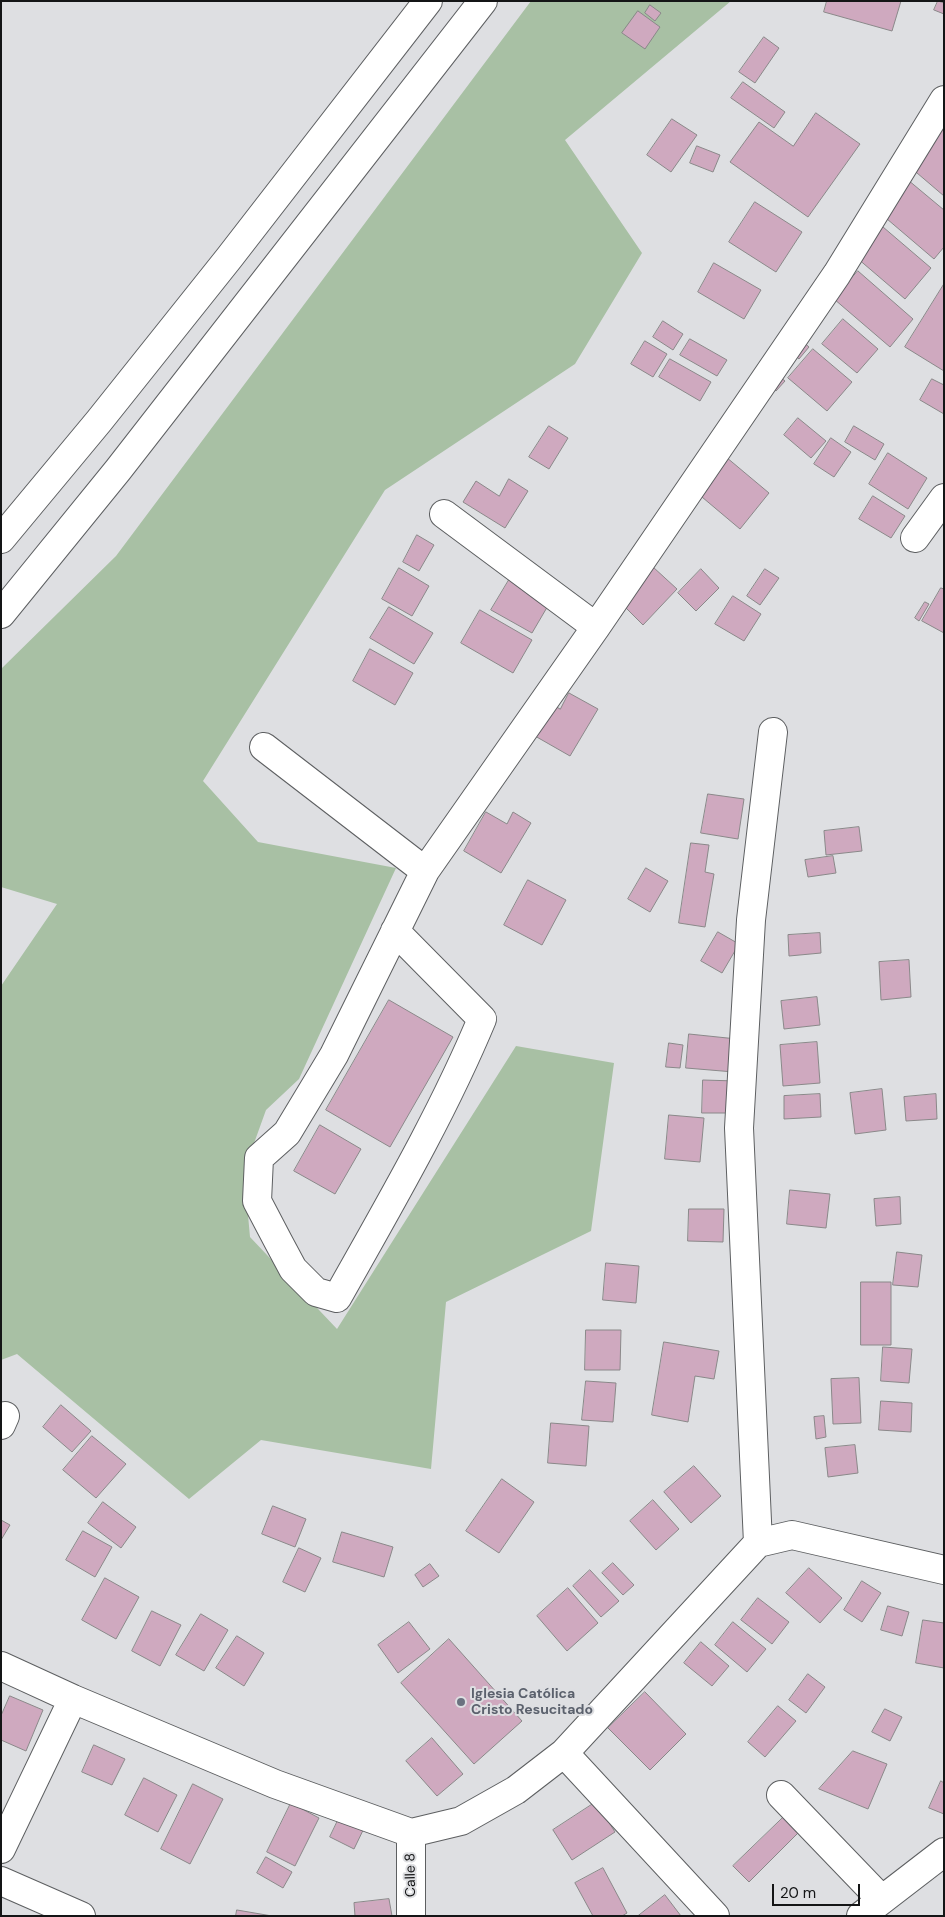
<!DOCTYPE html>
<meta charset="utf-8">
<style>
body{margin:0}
#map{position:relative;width:945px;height:1917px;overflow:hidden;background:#dedfe2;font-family:"DM Sans",sans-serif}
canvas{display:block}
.frame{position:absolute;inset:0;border:2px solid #141516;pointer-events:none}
.scale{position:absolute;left:772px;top:1884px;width:88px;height:22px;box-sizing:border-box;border:2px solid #141516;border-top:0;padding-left:6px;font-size:15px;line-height:18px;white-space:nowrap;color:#141516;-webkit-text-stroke:4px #dedfe2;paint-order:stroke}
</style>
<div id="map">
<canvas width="945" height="1917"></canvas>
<div class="frame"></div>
<div class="scale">20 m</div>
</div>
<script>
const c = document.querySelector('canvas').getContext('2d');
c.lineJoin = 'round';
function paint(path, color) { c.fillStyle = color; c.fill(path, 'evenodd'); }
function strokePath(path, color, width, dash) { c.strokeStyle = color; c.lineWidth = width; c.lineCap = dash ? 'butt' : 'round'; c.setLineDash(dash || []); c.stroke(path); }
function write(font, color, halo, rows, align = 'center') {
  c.font = font + ' "DM Sans",sans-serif'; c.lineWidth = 4; c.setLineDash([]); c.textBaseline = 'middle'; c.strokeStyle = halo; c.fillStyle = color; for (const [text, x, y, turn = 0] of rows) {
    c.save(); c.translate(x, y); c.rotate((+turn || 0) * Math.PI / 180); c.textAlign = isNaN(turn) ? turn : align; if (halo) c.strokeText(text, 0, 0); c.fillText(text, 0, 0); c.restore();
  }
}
paint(new Path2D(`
 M531,1h200l-166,139 77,113 -67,111 -190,126 -182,291 55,61 138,26 -97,211 -33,31 -22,61 6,66 87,92 179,-283 98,17 -23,168 -145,71 -15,167 -170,-29 -72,59 -172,-145 -16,6v-374l56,-82 -56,-17v-218l115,-113z`), '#a8c0a4');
const building = new Path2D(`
 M827,1h74l-9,30 -68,-19z
 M938,1l6,2v11l-10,-4z
 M650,5l11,8 -6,8 -10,-8z
 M638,11l22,16 -15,22 -23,-16z
 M764,37l15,11 -24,35 -16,-11z
 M743,82l42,30 -11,16 -43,-30z
 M816,113l44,31 -52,73 -78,-55 29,-40 34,24z
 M672,119l25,16 -26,37 -24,-17z
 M944,127v69l-34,-29z
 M697,146l23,9 -7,17 -23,-9z
 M908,180l36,30v37l-10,12 -54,-46z
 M755,202l47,30 -26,40 -47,-30z
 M876,221l55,47 -26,31 -55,-47z
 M714,263l47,27 -17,29 -46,-27z
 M858,271l55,48 -23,28 -56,-48z
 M944,284v87l-39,-24z
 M843,319l35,30 -21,24 -35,-29z
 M663,321l20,13 -10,16 -20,-13z
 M690,339l37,21 -10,16 -37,-21z
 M801,340l8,7 -10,12 -9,-8z
 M645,341l22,13 -14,23 -22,-13z
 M813,349l39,33 -25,29 -39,-33z
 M670,359l41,23 -11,19 -41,-24z
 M774,372l11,9 -9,10 -11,-9z
 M932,379l12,6v29l-24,-14z
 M798,418l28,23 -15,17 -27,-23z
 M549,426l19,12 -19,31 -20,-12z
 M854,426l30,18 -9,16 -30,-18z
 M831,438l20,14 -17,25 -20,-13z
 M888,453l39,25 -19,31 -39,-25z
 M726,457l43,36 -29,36 -44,-37z
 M509,479l19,12 -23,37 -42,-26 13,-21 23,15z
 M873,496l32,20 -14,22 -32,-19z
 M417,535l17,10 -15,26 -16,-9z
 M653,567l24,22 -34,36 -23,-23z
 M399,568l30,18 -17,30 -30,-17z
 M701,569l18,19 -23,23 -18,-18z
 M765,569l14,9 -19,27 -13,-9z
 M509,580l40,24 -17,29 -41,-23z
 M941,588l3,1v44l-22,-12z
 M733,596l28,18 -17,27 -29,-17z
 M925,602l4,2 -10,17 -4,-3z
 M389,607l44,26 -19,31 -44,-26z
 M480,610l52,30 -19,33 -52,-30z
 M370,649l43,24 -18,32 -42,-24z
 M569,693l29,16 -28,47 -42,-24 19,-31 13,8z
 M708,794l36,5 -6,40 -37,-6z
 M486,812l21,12 6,-12 18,11 -30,50 -37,-22z
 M859,827l3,24 -36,4 -2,-24z
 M691,843l18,2 -4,27 9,2 -9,53 -26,-4z
 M833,856l3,17 -28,4 -3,-17z
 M646,868l22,13 -18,31 -22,-13z
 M528,880l38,20 -24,45 -38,-20z
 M718,932l21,12 -17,29 -21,-12z
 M820,933l1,20 -32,3 -1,-21z
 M909,960l2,37 -30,3 -2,-38z
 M817,997l3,28 -36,4 -3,-28z
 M389,1000l64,37 -63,110 -64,-37z
 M689,1034l48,5 -3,33 -48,-4z
 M817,1042l3,41 -37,3 -3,-41z
 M669,1043l14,2 -3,23 -14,-1z
 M703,1080l33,1 -1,32h-33z
 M882,1089l4,41 -31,4 -5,-41z
 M820,1094l1,23 -37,2v-23z
 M936,1094l1,25 -31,2 -2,-24z
 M669,1115l35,3 -4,44 -35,-3z
 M320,1125l41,24 -26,45 -41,-23z
 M790,1190l40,4 -4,34 -39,-4z
 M900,1197l1,27 -25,2 -2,-27z
 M689,1209h35l-1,33 -35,-1z
 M897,1252l25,3 -4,32 -25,-2z
 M606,1263l33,3 -3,37 -33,-3z
 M861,1282h30v63h-30z
 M586,1330h35l-1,40h-35z
 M664,1342l55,9 -5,28 -19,-3 -7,46 -36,-7z
 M883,1347l29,2 -3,34 -28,-2z
 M859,1378l2,45 -28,1 -2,-45z
 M586,1381l30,2 -3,39 -31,-2z
 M881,1401l31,2 -1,29 -32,-2z
 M61,1405l30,26 -19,21 -29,-25z
 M824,1416l2,21 -10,2 -2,-22z
 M551,1423l38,3 -3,40 -38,-3z
 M92,1436l34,28 -30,34 -33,-28z
 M855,1445l3,28 -30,4 -3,-29z
 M694,1466l27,30 -30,27 -27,-31z
 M502,1479l32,23 -35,51 -33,-22z
 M653,1500l26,29 -23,21 -26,-29z
 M103,1502l33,25 -15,21 -33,-25z
 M273,1506l33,13 -11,28 -33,-13z
 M1,1520l9,5 -9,15z
 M83,1531l29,16 -17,30 -29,-17z
 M342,1532l51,15 -9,30 -51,-15z
 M299,1548l22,10 -16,34 -22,-10z
 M613,1563l21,22 -11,10 -21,-22z
 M430,1564l9,12 -16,11 -8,-12z
 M809,1568l33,30 -22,25 -34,-30z
 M590,1570l29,31 -18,16 -28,-31z
 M105,1578l34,19 -23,42 -34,-19z
 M862,1581l19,12 -19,29 -18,-12z
 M568,1588l30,35 -31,28 -30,-35z
 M758,1598l31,24 -17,22 -31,-24z
 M888,1606l21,6 -7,24 -21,-6z
 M152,1611l29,14 -21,41 -28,-15z
 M201,1614l27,16 -24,41 -28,-16z
 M923,1620l21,3v45l-28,-5z
 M409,1622l21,27 -32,24 -20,-28z
 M733,1622l33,27 -19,23 -32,-27z
 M237,1636l27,17 -20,33 -28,-18z
 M449,1639l73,82 -48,43 -73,-81z
 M701,1642l28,24 -17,20 -28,-23z
 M808,1674l17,13 -19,26 -17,-13z
 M645,1692l41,42 -36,36 -42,-42z
 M10,1696l33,14 -17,41 -25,-11v-24z
 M778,1706l18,15 -31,36 -17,-15z
 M885,1709l17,8 -12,24 -18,-9z
 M432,1738l31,36 -26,22 -31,-35z
 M94,1745l31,14 -13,26 -30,-13z
 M853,1751l34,13 -19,45 -49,-20z
 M144,1778l33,17 -19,37 -33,-17z
 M941,1781l3,2v31l-15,-6z
 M193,1784l30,15 -33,65 -29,-15z
 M596,1802l19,30 -43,28 -19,-30z
 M291,1803l28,15 -24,48 -28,-14z
 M792,1809l15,15 -58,58 -16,-16z
 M343,1810l24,12 -13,27 -24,-12z
 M266,1857l26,15 -9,16 -26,-15z
 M603,1868l24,45 -5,3h-29l-18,-33z
 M665,1895l16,21h-43z
 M389,1899l3,17h-37l-1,-13z
 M237,1910l35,6h-36z`);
paint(building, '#cfa9bf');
strokePath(building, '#8a8889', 1);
const minor = new Path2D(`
 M444,514l152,113
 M915,538l29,-40
 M264,747l161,124
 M395,931l87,88c-40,96 -94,188 -145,279l-21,-6 -23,-23 -15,-28 -21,-40 2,-43 28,-25 47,-78 91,-184 171,-244 241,-353 107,-174
 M1,1425l4,-9
 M758,1543l-19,-415 12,-208 22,-188
 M1,1666l72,33 202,85 136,49 50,-12 55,-31 48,-37 194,-210 34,-8 152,35
 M564,1753l151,163
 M781,1795l101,105
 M411,1833v83
 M1,1849l72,-150
 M1,1881l80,35
 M861,1916l83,-64`);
const major = new Path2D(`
 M1,539l98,-118 130,-163 199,-257
 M1,614l117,-144 365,-469`);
strokePath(minor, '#5d5f61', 30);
strokePath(major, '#5d5f61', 30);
strokePath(minor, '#fff', 28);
strokePath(major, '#fff', 28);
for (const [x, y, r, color] of [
 [461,1702,5,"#6b7280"]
]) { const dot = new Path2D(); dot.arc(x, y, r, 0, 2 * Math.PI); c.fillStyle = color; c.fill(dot); strokePath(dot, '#dedfe2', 2); }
write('bold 14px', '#5b616d', '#dedfe2', [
 ["Iglesia Católica",471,1694],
 ["Cristo Resucitado",471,1710]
], 'left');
write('14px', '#141516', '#dedfe2', [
 ["Calle 8",411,1875,-91]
]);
</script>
